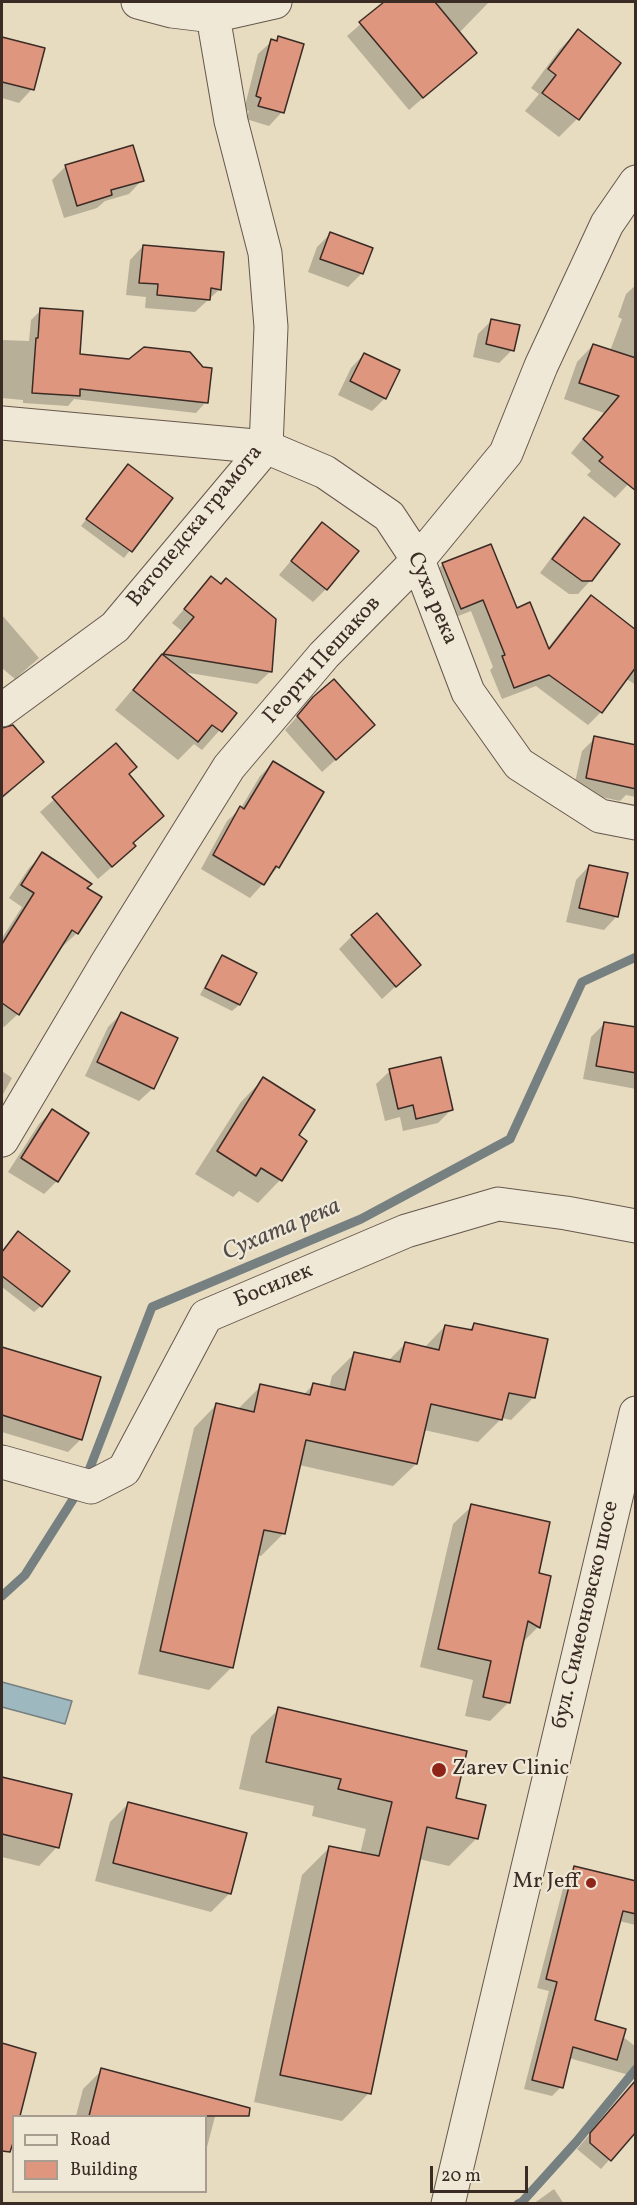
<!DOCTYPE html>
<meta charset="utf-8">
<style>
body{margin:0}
#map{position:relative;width:637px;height:2205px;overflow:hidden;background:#e7dbc0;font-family:Vollkorn,serif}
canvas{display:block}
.frame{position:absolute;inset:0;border:3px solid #3b2b25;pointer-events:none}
.legend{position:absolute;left:12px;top:2115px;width:195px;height:78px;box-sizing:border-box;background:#efe8d6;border:2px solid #a79c8f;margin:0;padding:8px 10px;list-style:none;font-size:18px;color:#3b2b25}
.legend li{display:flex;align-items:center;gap:12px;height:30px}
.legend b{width:30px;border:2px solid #a79c8f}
.scale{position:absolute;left:430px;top:2166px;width:98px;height:27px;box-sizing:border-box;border:3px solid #3b2b25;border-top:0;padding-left:8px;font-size:18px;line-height:21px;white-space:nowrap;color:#3b2b25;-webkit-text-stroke:4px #efe8d6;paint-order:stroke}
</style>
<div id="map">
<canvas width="637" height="2205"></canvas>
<div class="frame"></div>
<ul class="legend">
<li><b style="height:8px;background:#efe8d6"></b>Road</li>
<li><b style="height:16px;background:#de967e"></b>Building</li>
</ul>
<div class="scale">20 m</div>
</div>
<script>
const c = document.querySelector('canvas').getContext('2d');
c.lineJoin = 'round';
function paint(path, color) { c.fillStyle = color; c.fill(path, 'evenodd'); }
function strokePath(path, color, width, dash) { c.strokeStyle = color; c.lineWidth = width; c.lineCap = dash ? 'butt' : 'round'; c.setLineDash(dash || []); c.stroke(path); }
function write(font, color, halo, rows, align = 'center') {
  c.font = font + ' Vollkorn,serif'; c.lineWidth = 4.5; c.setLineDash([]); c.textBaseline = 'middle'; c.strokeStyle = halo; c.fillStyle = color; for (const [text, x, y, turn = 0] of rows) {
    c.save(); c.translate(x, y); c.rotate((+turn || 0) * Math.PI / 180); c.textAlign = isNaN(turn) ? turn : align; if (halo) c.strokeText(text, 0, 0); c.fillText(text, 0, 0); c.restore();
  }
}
const water = new Path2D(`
 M2,1682l70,19 -7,23 -63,-17z`);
paint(water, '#9db8be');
strokePath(water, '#768081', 1.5);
paint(new Path2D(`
 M386,2h103l-30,31 16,20 -66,57 -62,-74z
 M578,31l-1,88 -18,18 -34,-26 14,-17 -8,-6 29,-39z
 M278,38l4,74 -13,14 -23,-7 3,-8 -5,-1 14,-56 14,-13 2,1z
 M2,39l41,10 -11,40 -13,14 -17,-5z
 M66,166l76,14 -13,14 -24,7 -8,7 -33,10 -12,-38z
 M330,234l32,39 -14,14 -40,-15 9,-25z
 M143,246l77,43 -25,23 -50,-4 1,-11 -20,-2 4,-35z
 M636,285v191l-21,22 -28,-23 4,-4 -20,-18 33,-40 -40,-14 13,-37 16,-17 17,6 12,-32 -4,-2 8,-23z
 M41,310l38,46 127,46 -10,11 -122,-14 -6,7 -45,-3v-3l-21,-2v-58l27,1 2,-21z
 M492,320l20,30 -13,13 -26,-6 5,-23z
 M364,354l21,44 -13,13 -34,-16 13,-27z
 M128,466l43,32 -47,60 -43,-32z
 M584,519l7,61 -13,14h-9l-29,-21 30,-40z
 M322,524l4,65 -13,13 -34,-27z
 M443,564l73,46 31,39 31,-39 13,-13 45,35v53l-11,-7 -24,34 -13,13 -52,-39 -34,13 -12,-29 3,-3 -22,-56 -23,9 -17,-44z
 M211,578l60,93 -14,13 -74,-12 52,41 -33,37 -8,-6 -16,16 -63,-50 67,-79 -10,-8z
 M2,615l37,43 -24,21 -13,-11z
 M314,698l46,40 -38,34 -37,-42z
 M13,728l29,34 -40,37v-61z
 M595,738l41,8v51l-10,-2 -6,6 -47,-10 9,-40z
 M116,745l11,30 4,69 -10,15 -23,20 -58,-67z
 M273,763l5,104 -28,31 -49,-29 26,-48 14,-13 19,-32z
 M43,854l42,34 -8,45 -14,13 -2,-1 -43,69 -14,13 -2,-2v-87l20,-31 -13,-9 20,-30z
 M589,866l28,50 -13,14 -38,-8 10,-42z
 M352,936l67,29 -37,34 -43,-50z
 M222,957l33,16 -16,32 -7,6 -32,-16 16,-31z
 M121,1014l32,74 -14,13 -54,-25 23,-49z
 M605,1023l31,6v60l-53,-10 8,-42z
 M2,1071l10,7 -10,18z
 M390,1071l62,38 -14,14 -35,8 -3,-14 -15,4 -9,-37z
 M263,1079l34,56 8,6 -25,39 -22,23 -19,-12 -6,6 -38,-23 46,-72z
 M52,1111l5,70 -13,13 -36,-22 31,-48z
 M18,1233l23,73 -7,6 -32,-25v-35z
 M475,1324l58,74 -22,22 -9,-2 -24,24 -54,-12 -8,34 -23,22 -94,-21 -15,68 -23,23 -4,-1 -25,112 -23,23 -71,-16 56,-246 22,-23 22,4 23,-23 42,9 11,-11 15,4 3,-12 23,-23 33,8 17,-17 19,4 21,-22 23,5z
 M2,1348l97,30 -18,61 -13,13 -66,-20z
 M472,1506l65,68 12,3 -11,50 -16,16 -14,60 -18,18 -25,-5 8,-36 -53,-13 33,-143z
 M279,1709l175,90 23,39 -28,28 -30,-7 -50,234 -27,28 -88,-19 48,-227 28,-28 30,7 6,-25 -54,-13 2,-10 -75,-17 12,-53z
 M2,1779l68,16 -13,52 -18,19 -37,-9z
 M129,1803l101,90 -19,19 -116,-31 15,-59z
 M575,1868l61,15v42l-17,-4 -25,100 28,15 14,11v30l-67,-19 -8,29 -9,9 -28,-7 25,-98 -12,-3 29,-111z
 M2,2045l33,9 -15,55 -18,19z
 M102,2070l117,31 -13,50v-35h-130l7,-27z
 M636,2080v50l-35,39 -24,-20z
 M554,2189l10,15h-31z`), '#0003');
strokePath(new Path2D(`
 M86,1478l66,-171 209,-88 149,-80 72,-157 54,-25
 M2,1596l23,-21 54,-85
 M518,2204l4,-2 55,-61 59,-72`), '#768081', 9);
const building = new Path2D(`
 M384,2h51l42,51 -54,45 -64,-76z
 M578,29l43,34 -42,57 -37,-27 14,-18 -8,-6z
 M278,36l26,8 -20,69 -26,-7 3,-8 -5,-2 15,-57 6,2z
 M2,37l43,11 -11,42 -32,-8z
 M133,145l11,36 -33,9 1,5 -35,11 -12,-41z
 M330,232l43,16 -10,26 -43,-15z
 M143,245l81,7 -3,38 -10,-2 -1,12 -53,-5 1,-11 -19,-1z
 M40,308l43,3 -3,43 49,5 15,-12 46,5 13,15 9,1 -4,35 -128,-14v7l-48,-3 4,-55h2z
 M491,319l29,6 -6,26 -28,-7z
 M593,344l43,14v133l-37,-30 4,-4 -20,-18 36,-43 -40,-13z
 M364,353l36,17 -14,29 -36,-18z
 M128,464l45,34 -41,54 -46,-33z
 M584,517l36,27 -28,37h-10l-30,-22z
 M322,522l37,29 -32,39 -36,-29z
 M491,544l26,64 13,-6 19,47 42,-54 45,35v37l-34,46 -53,-38 -35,13 -12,-32 3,-1 -22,-55 -22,9 -19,-46z
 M211,576l10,8 5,-6 50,41 -4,53 -109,-18 31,-37 -10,-8z
 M162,654l75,59 -15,19 -10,-7 -14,17 -65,-52z
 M334,679l41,46 -39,35 -39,-44 16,-19z
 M13,725l31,37 -42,35v-69z
 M594,736l42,9v44l-50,-11z
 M116,743l21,24 -8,7 35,42 -31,27 3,3 -24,21 -60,-70z
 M273,761l51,31 -45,76 -3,-2 -12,19 -51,-30 27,-49 4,3z
 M42,852l50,32 -5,4 15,9 -24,37 -6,-4 -53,85 -17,-12v-59l32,-51 -13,-8z
 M589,865l39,8 -10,44 -39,-9z
 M377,913l44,52 -25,22 -45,-52z
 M222,955l35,18 -17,32 -35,-17z
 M121,1012l57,26 -24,51 -57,-27z
 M604,1022l32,5v46l-40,-7z
 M441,1057l12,53 -37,9 -3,-14 -15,4 -9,-40z
 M263,1077l52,33 -16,25 8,6 -25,40 -21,-13 -5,8 -39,-25z
 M52,1109l37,24 -31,49 -37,-24z
 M18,1231l52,40 -28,36 -40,-31v-24z
 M474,1323l74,16 -13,59 -26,-5 -7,27 -71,-16 -14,60 -111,-24 -21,94 -21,-4 -31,138 -73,-17 56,-248 38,9 6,-28 50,11 3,-12 32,7 9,-38 46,10 5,-20 34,8 6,-25 27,5z
 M2,1347l99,30 -19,63 -80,-25z
 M471,1504l79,18 -11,51 12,3 -11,52 -12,-7 -18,82 -27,-6 8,-36 -53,-12z
 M278,1707l189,44 -11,47 30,7 -8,34 -51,-12 -56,267 -91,-19 49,-229 50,10 13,-54 -54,-13 3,-10 -75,-17z
 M2,1777l70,17 -13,54 -57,-14z
 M128,1802l119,31 -16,61 -118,-31z
 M574,1866l62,15v33l-13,-3 -28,109 31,9 -9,31 -44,-13 -10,41 -31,-8 25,-98 -11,-3z
 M2,2043l34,10 -16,63h-6v24l-4,12 -8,-1z
 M101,2068l149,40 -1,8h-160z
 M636,2080v52l-25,29 -21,-18v-10z`);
paint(building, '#de967e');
strokePath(building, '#3b2b25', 1.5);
const minor = new Path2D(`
 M138,2l34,9 41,5 62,-14
 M2,423l264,24 59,25 64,44 29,44 50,132 51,72 81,52 36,7
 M2,710l113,-83 151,-180 5,-120 -6,-74 -34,-132 -18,-105 -1,-14
 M2,1140l105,-177 122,-196 95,-112 94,-95 88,-107 35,-87 66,-142 29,-42
 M2,1462l89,25 33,-17 82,-154 200,-85 92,-27 68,9 70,13`);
const tertiary = new Path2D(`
 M448,2204l188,-791`);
strokePath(minor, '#66574c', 35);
strokePath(tertiary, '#66574c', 35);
strokePath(minor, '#efe8d6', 33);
strokePath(tertiary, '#efe8d6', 33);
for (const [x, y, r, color] of [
 [439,1770,8,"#8f2418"],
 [591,1883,6,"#8f2418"]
]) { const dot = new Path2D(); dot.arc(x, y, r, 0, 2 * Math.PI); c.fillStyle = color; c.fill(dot); strokePath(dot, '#efe8d6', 2); }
write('22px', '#3b2b25', '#efe8d6', [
 ["Ватопедска грамота",196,527,-51],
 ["Суха река",431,599,67],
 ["Георги Пешаков",323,661,-48],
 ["Босилек",274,1287,-23],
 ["бул. Симеоновско шосе",587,1615,-77]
]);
write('22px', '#3b2b25', '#efe8d6', [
 ["Zarev Clinic",452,1770],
 ["Mr Jeff",579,1883,"right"]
], 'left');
write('italic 24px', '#544e4b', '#efe8d6', [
 ["Сухата река",282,1231,-23]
]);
</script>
